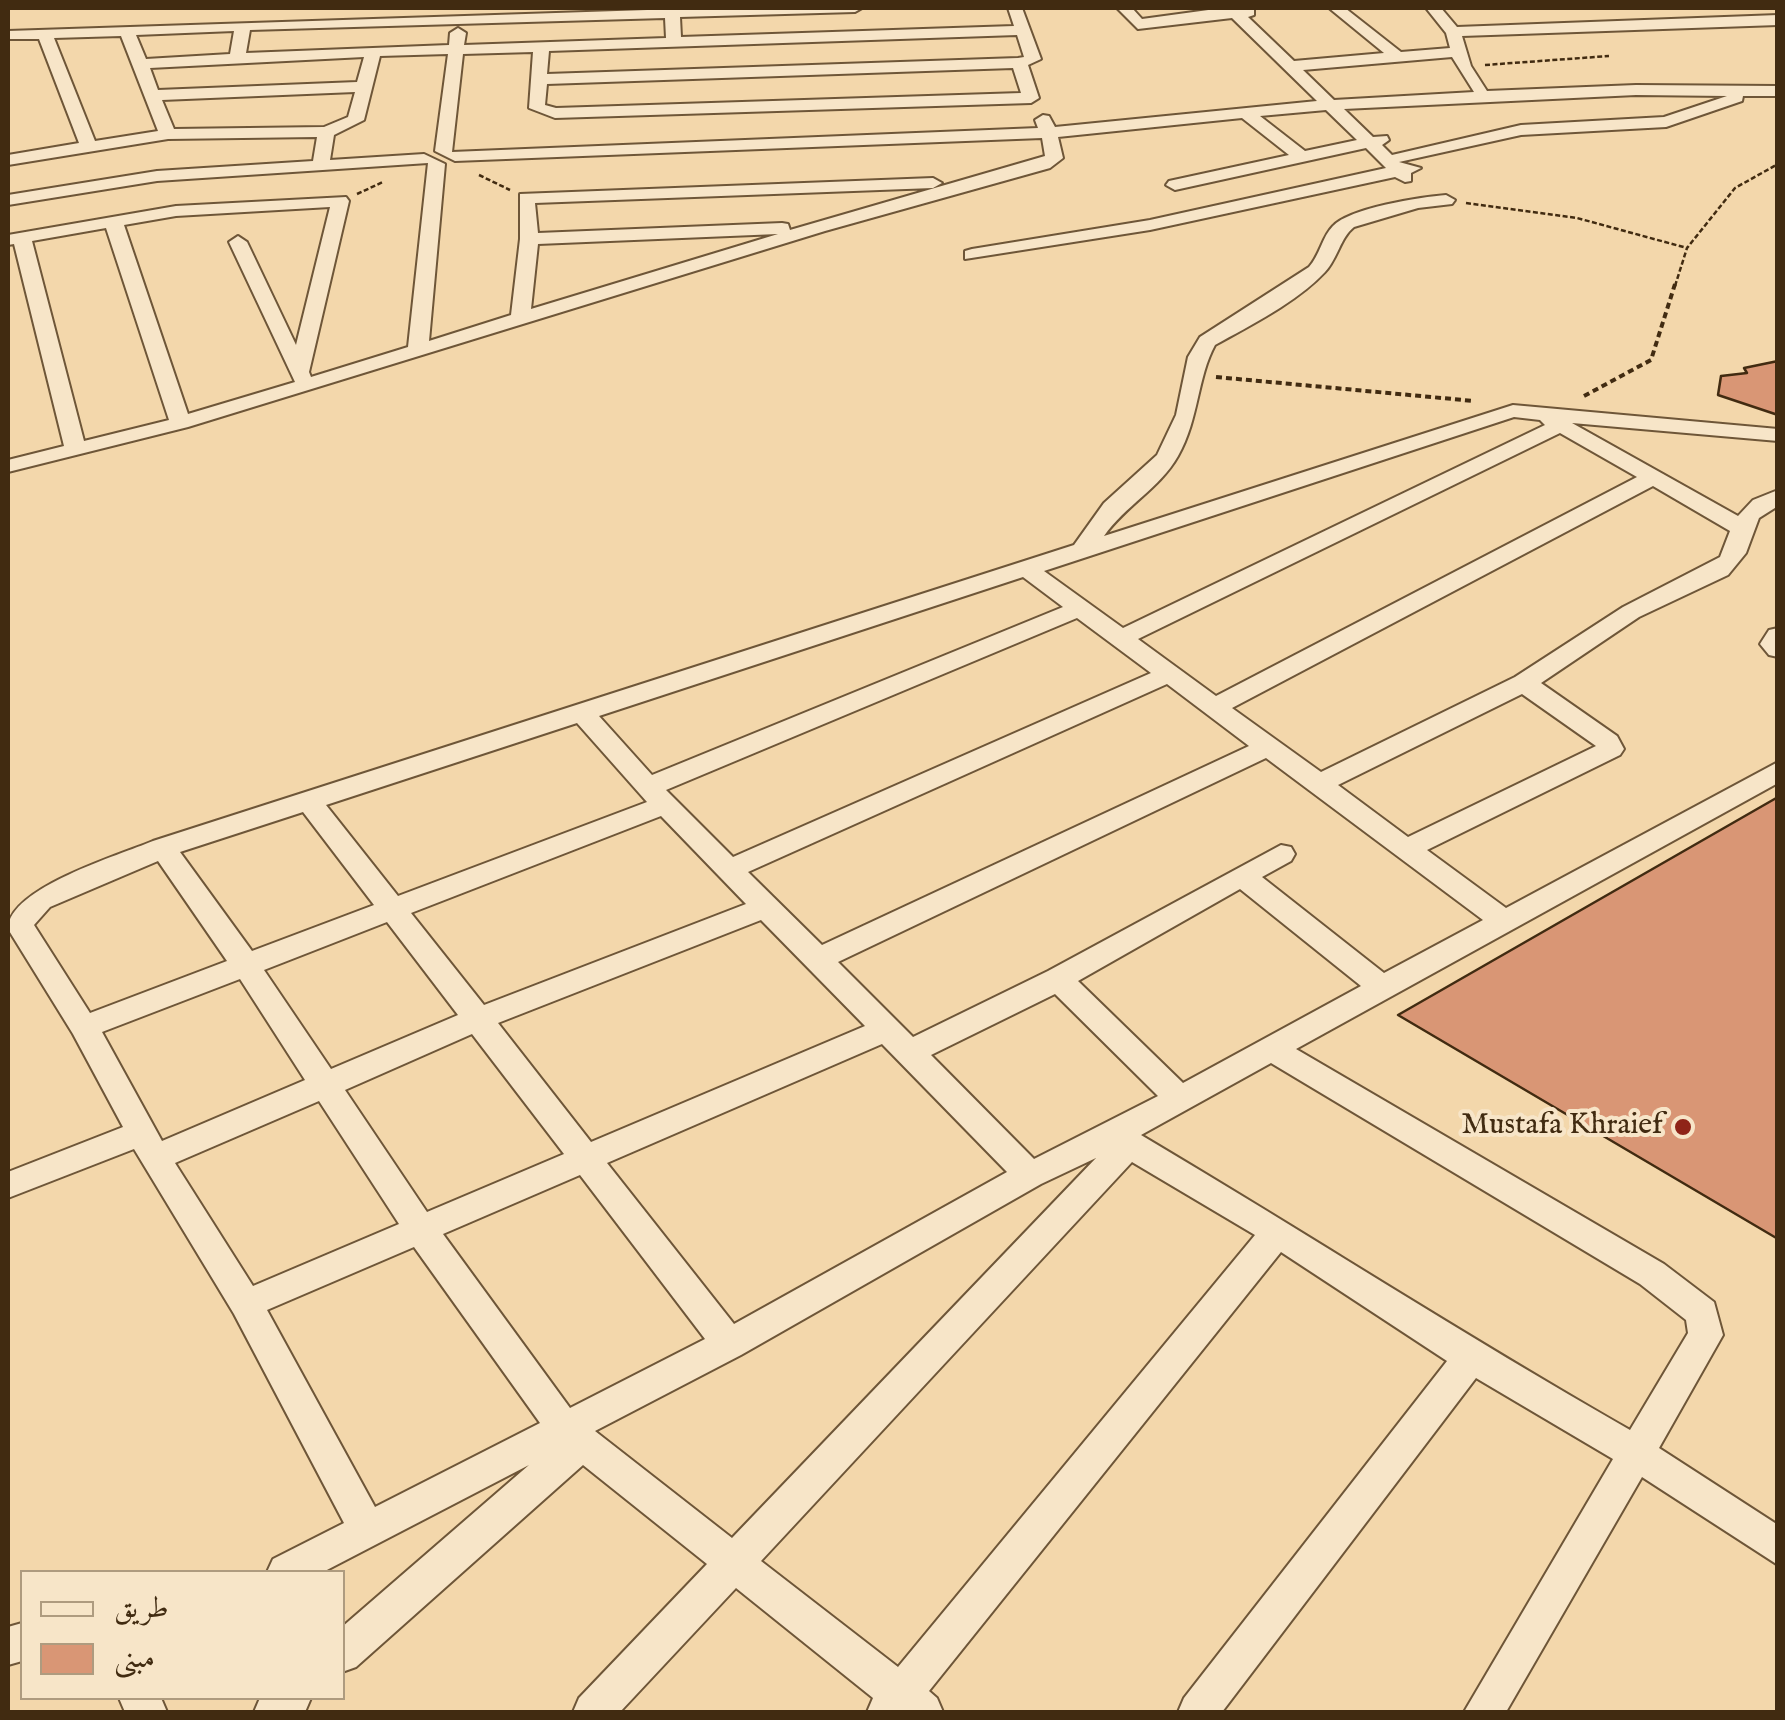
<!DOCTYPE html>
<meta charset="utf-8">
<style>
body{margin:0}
#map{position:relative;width:1785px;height:1720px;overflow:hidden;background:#f3d7ab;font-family:"IM FELL English",Amiri,serif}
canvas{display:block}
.frame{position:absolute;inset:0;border:10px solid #412b11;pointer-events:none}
.legend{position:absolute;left:20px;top:1570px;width:325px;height:130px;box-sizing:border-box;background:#f7e5c8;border:2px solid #ae9b7f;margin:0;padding:12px 18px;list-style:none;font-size:30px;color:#412b11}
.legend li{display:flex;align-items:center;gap:20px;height:50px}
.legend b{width:50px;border:2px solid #ae9b7f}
</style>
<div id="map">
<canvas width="1785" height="1720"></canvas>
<div class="frame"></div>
<ul class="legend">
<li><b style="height:12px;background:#f7e5c8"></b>طريق</li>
<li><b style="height:28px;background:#d99675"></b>مبنى</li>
</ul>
</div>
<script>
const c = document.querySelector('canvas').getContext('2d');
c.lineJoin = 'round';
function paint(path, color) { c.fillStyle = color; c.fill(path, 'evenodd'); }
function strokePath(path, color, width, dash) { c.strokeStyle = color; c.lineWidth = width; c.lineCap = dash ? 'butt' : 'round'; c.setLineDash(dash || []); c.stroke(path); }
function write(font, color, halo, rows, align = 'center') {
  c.font = font + ' "IM FELL English",serif'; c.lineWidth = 8; c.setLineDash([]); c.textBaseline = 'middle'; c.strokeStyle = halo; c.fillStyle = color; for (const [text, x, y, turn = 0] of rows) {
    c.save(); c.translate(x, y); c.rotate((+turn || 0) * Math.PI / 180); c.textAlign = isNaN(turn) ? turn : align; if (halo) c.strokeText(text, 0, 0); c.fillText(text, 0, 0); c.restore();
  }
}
const building = new Path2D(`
 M1778,361v54l-60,-20 3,-19 26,-3 -3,-5z
 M1778,797v442l-380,-224z`);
paint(building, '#d99675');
strokePath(building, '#412b11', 2.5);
const minor = new Path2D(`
 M708,8h154l-7,4 -175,5 1,20 333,-11 -6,-18h14l19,51 -13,6 11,33 -8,5 -476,15 -26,-10 4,-56 -70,2 -11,98 586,-24 -3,-8 8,-5 6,1 6,11 262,-26 -85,-83 -94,11 -21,-21h15l10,11 81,-11 31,1v6l-6,2 46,44 90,-8 -55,-45h16l56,44 49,-4 -4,-15 -20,-25h15l16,19 321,-12v10l-316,11 9,30 16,25 149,-6 142,1v10h-35l-1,5 -76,26 -145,8 -122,27 22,6 -10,5v8l-6,1 -10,-5 -245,53 -185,29v-8l7,-2 178,-29 236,-52 -20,-20 -191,42 -9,-5 3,-4 120,-26 -47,-37 -184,19 5,21 -13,10 -225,63 -637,196 -180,45v-12l56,-14 -50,-202 -6,1v-10l168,-29 170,-9 3,4 -40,171 2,5 97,-30 20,-184 -271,18 -149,24v-10l149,-24 156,-10 4,-24 -149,2 -160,26v-10l71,-12 -40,-104h-31v-8zM665,18l1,20 -202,7 2,-12 -8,-5 -8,5 -1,12 -203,8 4,-23zM234,31l-4,23 -84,5 -10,-24zM1017,35l7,22 -6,1 -471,16 2,-23zM121,36l37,95 -63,10 -41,-103zM448,54l-13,97 20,10 587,-23 3,18 -255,74 -2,-6 -6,-1 -244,10 -3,-30 398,-15 9,-5 -9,-5 -413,16v45l-9,76 -82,26 16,-177 -21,-10 -94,6 4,-25 30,-15 16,-64zM364,57l-7,25 -199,8 -8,-22zM1452,57l22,35 -140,8 -31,-30zM1013,68l8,25 -465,15 -11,-3 2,-21zM355,92l-7,25 -24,10 -150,2 -12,-29zM1636,95l91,1 -63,21 -143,8 -129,30 -10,-10 7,-5 -2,-4 -14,1 -29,-28zM1326,110l31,30 -52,11 -45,-35zM330,207l-34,138 -49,-103 -9,-6 -9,6 66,140 -107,32 -64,-189 52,-9zM106,228l63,192 -85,21 -52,-200zM778,234l-247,75 7,-65z
 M1446,195l9,5 -3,4 -34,4 -64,19c-14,11 -16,31 -29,45 -28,30 -74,53 -110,73 -18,33 -16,74 -37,111 -18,32 -53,50 -74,80l409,-131 265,24v12l-206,-18 166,93 15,-16 25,-10v16l-19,12 -13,35 -18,22 -89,42 -98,66 76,53 7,13 -4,6 -193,95 79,58 272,-146v21l-482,266 368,215 50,38 9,33 -64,113 119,77v40l-136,-88 -136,235h-42l149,-253 -137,-81 -254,334h-44l6,-14 263,-337 -166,-109 -352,439 8,7 6,14h-76l6,-14 -137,-110 -116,124h-47l6,-14 128,-134 -124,-99 -227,202 -14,5v-45l187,-162 -206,107h-56l6,-13 71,-36 -110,-209 -100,-165 -126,49v-26l115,-45 -50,-93 -65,-105c0,-41 112,-74 145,-88l921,-296 30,-42 53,-48 19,-40 12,-58 12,-20 109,-70c11,-12 13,-30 24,-41 17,-18 87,-29 113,-31zM1514,417l26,3 5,5 -422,203 -79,-57zM1560,433l77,44 -421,219 -78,-57zM1653,486l77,45 -10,26 -97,50 -108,70 -194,95 -89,-64zM1023,577l40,30 -411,168 -53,-59zM1077,618l74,55 -418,184 -67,-67zM1167,684l82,62 -427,199 -74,-73zM1522,694l74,52 -188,91 -70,-52zM577,723l70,79 -249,94 -72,-91zM1266,758l217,162 -99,53 -122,-96 29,-16 4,-7 -4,-7 -10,-2 -233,126 -135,66 -75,-75zM303,812l71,93 -122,46 -72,-99zM661,816l85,88 -262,101 -73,-92zM158,861l69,100 -137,52 -56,-88 16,-18zM1240,889l121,97 -178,97 -105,-102zM761,920l104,106 -274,116 -93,-119zM387,922l71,93 -127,54 -67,-99zM240,979l65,101 -143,61 -60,-109zM1055,994l103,102 -124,63 -103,-104zM472,1034l92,120 -137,58 -82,-122zM882,1044l125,128 -273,152 -127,-161zM1271,1063l369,221 46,36 2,13 -58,97c-165,-94 -325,-198 -489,-295zM319,1101l80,123 -146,62 -78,-123zM1096,1158l-364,380 -137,-107 146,-76 300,-171zM1132,1162l123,73 -357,432 -137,-106zM580,1175l125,164 -135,69 -127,-174zM414,1247l126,176 -165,84 -108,-197z
 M1778,628v29l-9,-2 -9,-11 9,-14z
 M22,1623v38l-14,4v-38z
 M119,1698h42l6,14h-42z
 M260,1698h51l-6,14h-51z`);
strokePath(minor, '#6e5638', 4);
strokePath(new Path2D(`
 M1485,65l124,-9
 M479,175l31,15
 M357,194l26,-12
 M1466,203l111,15 110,30
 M1675,286l12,-38 48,-60 43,-24`), '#412b11', 2.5, [5, 2.5]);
strokePath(new Path2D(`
 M1216,377l258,24
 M1584,396l67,-36 24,-76`), '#412b11', 4, [6, 4]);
paint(minor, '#f7e5c8');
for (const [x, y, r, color] of [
 [1683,1127,10,"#8f2418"]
]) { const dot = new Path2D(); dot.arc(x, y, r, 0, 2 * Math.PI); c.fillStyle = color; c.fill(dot); strokePath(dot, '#f7e5c8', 4); }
write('30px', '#412b11', '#f7e5c8', [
 ["Mustafa Khraief",1663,1127]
], 'right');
</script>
